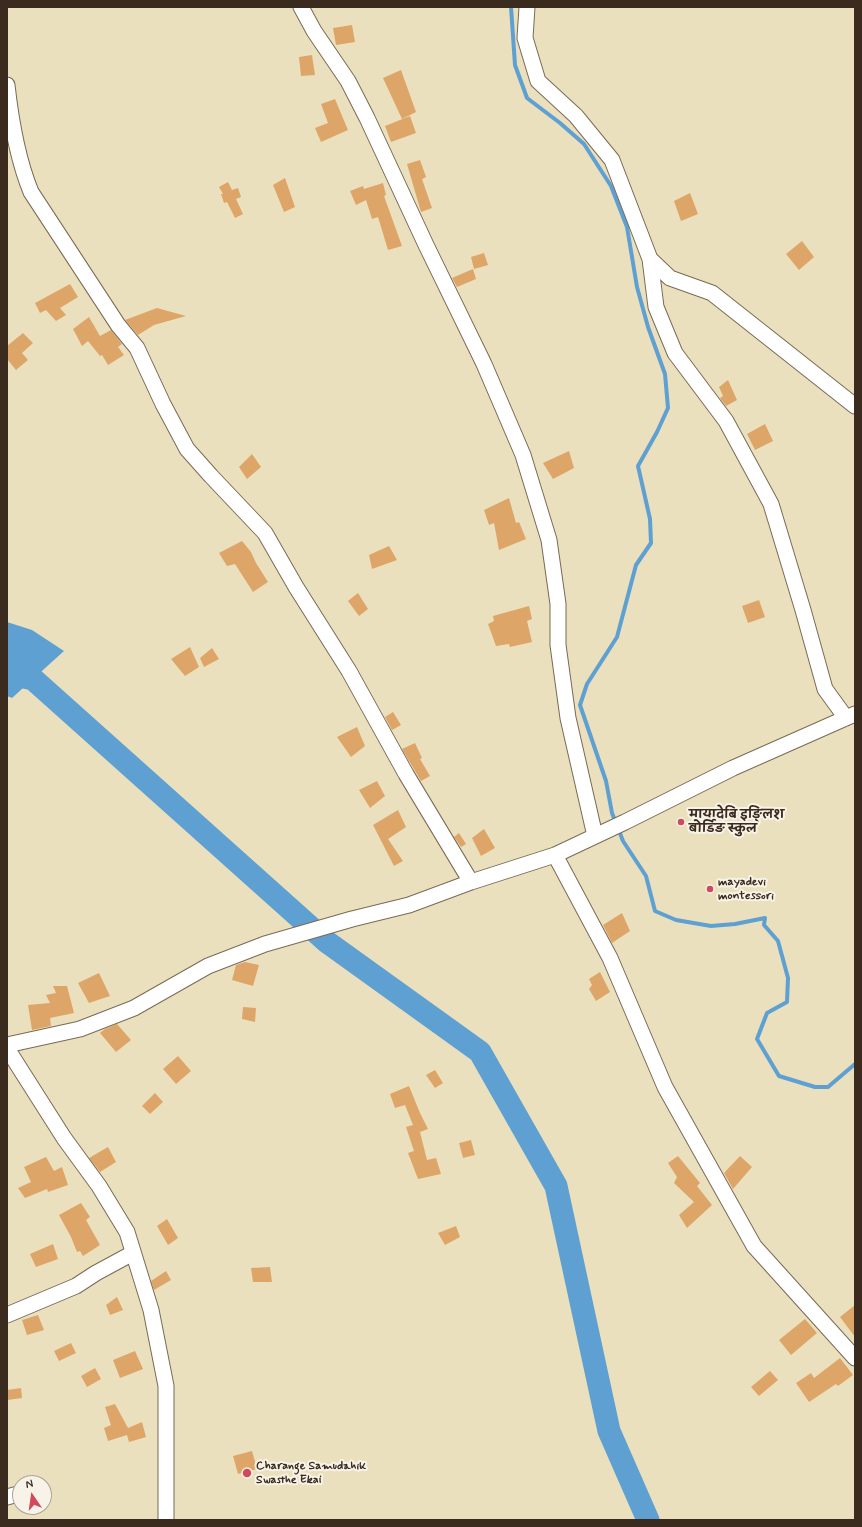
<!DOCTYPE html>
<meta charset="utf-8">
<style>
body{margin:0}
#map{position:relative;width:862px;height:1527px;overflow:hidden;background:#ebe0bd;font-family:Mynerve,sans-serif}
canvas{display:block}
.frame{position:absolute;inset:0;border:8px solid #3b2a1e;pointer-events:none}
.north{position:absolute;left:12px;top:1475px;width:40px;height:40px;box-sizing:border-box;background:#f7f3e8;border:1px solid #aca397;border-radius:50%;rotate:347deg;font-size:11px;font-weight:700;line-height:16px;text-align:center;color:#3b2a1e}
.north::after{content:'';display:block;margin:auto;width:14px;height:18px;background:#d1495b;clip-path:polygon(50% 0,100% 100%,50% 72%,0 100%)}
</style>
<div id="map">
<canvas width="862" height="1527"></canvas>
<div class="frame"></div>
<div class="north">N</div>
</div>
<script>
const c = document.querySelector('canvas').getContext('2d');
c.lineJoin = 'round';
function paint(path, color) { c.fillStyle = color; c.fill(path, 'evenodd'); }
function strokePath(path, color, width, dash) { c.strokeStyle = color; c.lineWidth = width; c.lineCap = dash ? 'butt' : 'round'; c.setLineDash(dash || []); c.stroke(path); }
function write(font, color, halo, rows, align = 'center') {
  c.font = font + ' Mynerve,"Playpen Sans Deva",sans-serif'; c.lineWidth = 4; c.setLineDash([]); c.textBaseline = 'middle'; c.strokeStyle = halo; c.fillStyle = color; for (const [text, x, y, turn = 0] of rows) {
    c.save(); c.translate(x, y); c.rotate((+turn || 0) * Math.PI / 180); c.textAlign = isNaN(turn) ? turn : align; if (halo) c.strokeText(text, 0, 0); c.fillText(text, 0, 0); c.restore();
  }
}
paint(new Path2D(`
 M7,622l25,8 32,21 -52,47 -5,-2z`), '#5ea0d2');
strokePath(new Path2D(`
 M511,7l4,58 12,33 33,25 24,21 27,42 16,41 10,60 11,40 17,47 3,34 -11,24 -19,34 12,53 1,24 -15,22 -19,72 -30,47 -7,21 26,76 6,32 11,28 23,35 9,35 21,9 35,6 24,-2 30,-6 -1,7 14,16 10,37 -1,24 -20,11 -10,26 22,37 36,11h13l27,-23`), '#5ea0d2', 4);
strokePath(new Path2D(`
 M7,673l26,6 294,263 153,110 76,134 53,245 39,89`), '#5ea0d2', 23);
paint(new Path2D(`
 M352,25l3,17 -19,3 -3,-17z
 M312,55l3,20 -14,1 -2,-19z
 M401,70l15,42 -14,7 -19,-41z
 M335,99l13,31 -27,12 -6,-14 13,-5 -7,-19z
 M410,116l6,17 -25,9 -6,-16z
 M420,160l6,17 -4,2 10,29 -11,4 -14,-48z
 M285,178l10,29 -11,5 -11,-27z
 M228,182l4,8 6,-2 3,9 -5,2 7,15 -8,4 -8,-16 -3,1 -3,-9h2l-4,-7z
 M383,183l3,12 -2,1 18,50 -14,4 -10,-33 -6,2 -6,-19 -10,5 -6,-14 13,-5 1,3z
 M690,193l8,21 -17,7 -7,-20z
 M802,241l12,16 -15,13 -13,-16z
 M484,253l4,12 -14,4 -3,-12z
 M473,269l3,10 -19,8 -5,-9z
 M70,284l8,13 -18,11 6,7 -10,6 -10,-11 -6,3 -5,-10z
 M157,308l29,8 -32,9 -16,10 -13,-15z
 M89,317l11,19 11,-6 11,14 -4,3 6,8 -16,10 -6,-10 -2,1 -12,-15 -6,5 -9,-17z
 M23,333l10,10 -11,10 6,7 -12,10 -9,-11v-13z
 M728,380l9,20 -11,6 -6,-8 3,-2 -4,-9z
 M765,424l8,17 -18,9 -8,-16z
 M569,451l5,17 -21,11 -10,-16z
 M252,454l9,13 -14,12 -8,-12z
 M509,498l7,25 3,-1 7,17 -27,11 -5,-27 -5,2 -5,-15z
 M242,541l9,11 5,11 12,19 -15,10 -18,-28 -8,2 -8,-13z
 M389,546l8,14 -25,9 -3,-14z
 M358,593l10,16 -9,7 -11,-15z
 M759,600l6,17 -17,6 -6,-17z
 M529,606l3,13 -5,2 5,21 -22,5 -1,-3 -13,2 -8,-22 6,-3 -1,-5z
 M190,647l9,20 -14,9 -14,-17z
 M212,648l7,11 -15,8 -4,-9z
 M393,712l8,13 -9,5 -7,-13z
 M357,727l8,19 -14,11 -14,-20z
 M415,743l7,15 -2,1 10,17 -9,5 -19,-32z
 M377,781l8,15 -15,12 -11,-18z
 M398,810l8,17 -18,12 15,22 -9,5 -21,-41z
 M484,829l11,19 -14,8 -9,-18z
 M459,833l7,11 -5,3 -7,-10z
 M622,913l8,18 -18,12 -9,-18z
 M245,962l14,3 -6,21 -21,-6 4,-15z
 M600,972l10,20 -14,9 -7,-12 3,-4 -3,-6z
 M99,973l11,23 -21,7 -11,-20z
 M53,986h14l7,27 -24,5 1,8 -19,4 -4,-25 22,-2 -4,-8 10,-2z
 M243,1007l13,1 -1,14 -13,-3z
 M117,1024l14,16 -15,12 -16,-19 5,-4z
 M178,1056l13,15 -15,13 -13,-15z
 M435,1070l8,13 -8,5 -9,-13z
 M409,1086l11,27 8,16 -8,3 7,28 9,-2 5,16 -23,5 -10,-26 6,-2 -8,-24 7,-2 -8,-20 -10,3 -5,-14z
 M155,1093l8,9 -13,12 -8,-8z
 M471,1140l4,15 -12,3 -4,-15z
 M108,1147l8,15 -16,10 -11,-14z
 M678,1156l22,27 -3,3 15,19 -25,23 -8,-13 15,-13 -20,-19 3,-6 -9,-14z
 M740,1156l12,11 -19,22 -9,-16z
 M46,1157l8,14 8,-4 6,18 -20,7 -1,-3 -22,9 -7,-10 13,-6 -7,-15z
 M81,1203l9,14 -4,3 14,25 -17,11 -3,-5 -3,1 -6,-15 -12,-22z
 M167,1219l11,19 -10,7 -11,-19z
 M456,1226l4,11 -15,8 -7,-12z
 M53,1244l5,15 -22,8 -6,-13z
 M270,1267l2,15h-19l-2,-14z
 M166,1271l5,9 -17,10 -3,-9z
 M117,1297l6,13 -13,5 -4,-10z
 M855,1305v32l-15,-20z
 M38,1315l6,15 -17,5 -5,-15z
 M805,1319l12,14 -26,22 -12,-15z
 M71,1343l5,10 -17,8 -5,-10z
 M135,1351l8,18 -23,9 -7,-18z
 M840,1358l13,17 -15,11 -2,-2 -27,18 -13,-19 15,-10 3,5z
 M95,1368l6,11 -14,8 -6,-11z
 M770,1371l8,9 -19,16 -8,-9z
 M21,1388l1,10 -15,2v-10z
 M115,1404l13,24 14,-6 4,15 -17,5 -2,-7 -19,6 -4,-13 7,-3 -6,-18z
 M252,1451l5,18 -19,5 -5,-18z`), '#dea568');
const street = new Path2D(`
 M301,7l13,24 34,50 19,37 59,127 58,119 39,91 26,85 9,64v41l10,73 27,118
 M527,7l-2,31 13,43 38,35 36,44 38,99 6,48 19,46 51,68 45,83 32,106 22,79 21,29
 M7,85c4,36 10,73 24,107l87,133 19,23 26,56 24,45 24,27 54,57 31,54 53,84 57,103 65,108
 M650,259l20,19 42,15 143,113
 M555,855l55,103 55,129 89,159 101,112
 M7,1045l73,-16 54,-21 74,-42 57,-22 87,-25 57,-14 62,-23 84,-27 70,-33 108,-54 122,-54
 M7,1045l3,8 54,85 35,48 28,46 24,78 15,76v134
 M7,1315l69,-29 20,-13 37,-20
 M7,1497l11,-3`);
strokePath(street, '#796a56', 17);
strokePath(street, '#fff', 15);
for (const [x, y, r, color] of [
 [681,822,4,"#d1495b"],
 [710,889,4,"#d1495b"],
 [247,1473,5,"#d1495b"]
]) { const dot = new Path2D(); dot.arc(x, y, r, 0, 2 * Math.PI); c.fillStyle = color; c.fill(dot); strokePath(dot, '#f7f3e8', 1.5); }
write('bold 12px', '#3b2a1e', '#f7f3e8', [
 ["मायादेबि इङ्लिश",689,815],
 ["बोर्डिङ स्कुल",689,829],
 ["mayadevi",718,882],
 ["montessori",718,896],
 ["Charange Samudahik",256,1466],
 ["Swasthe Ekai",256,1480]
], 'left');
</script>
